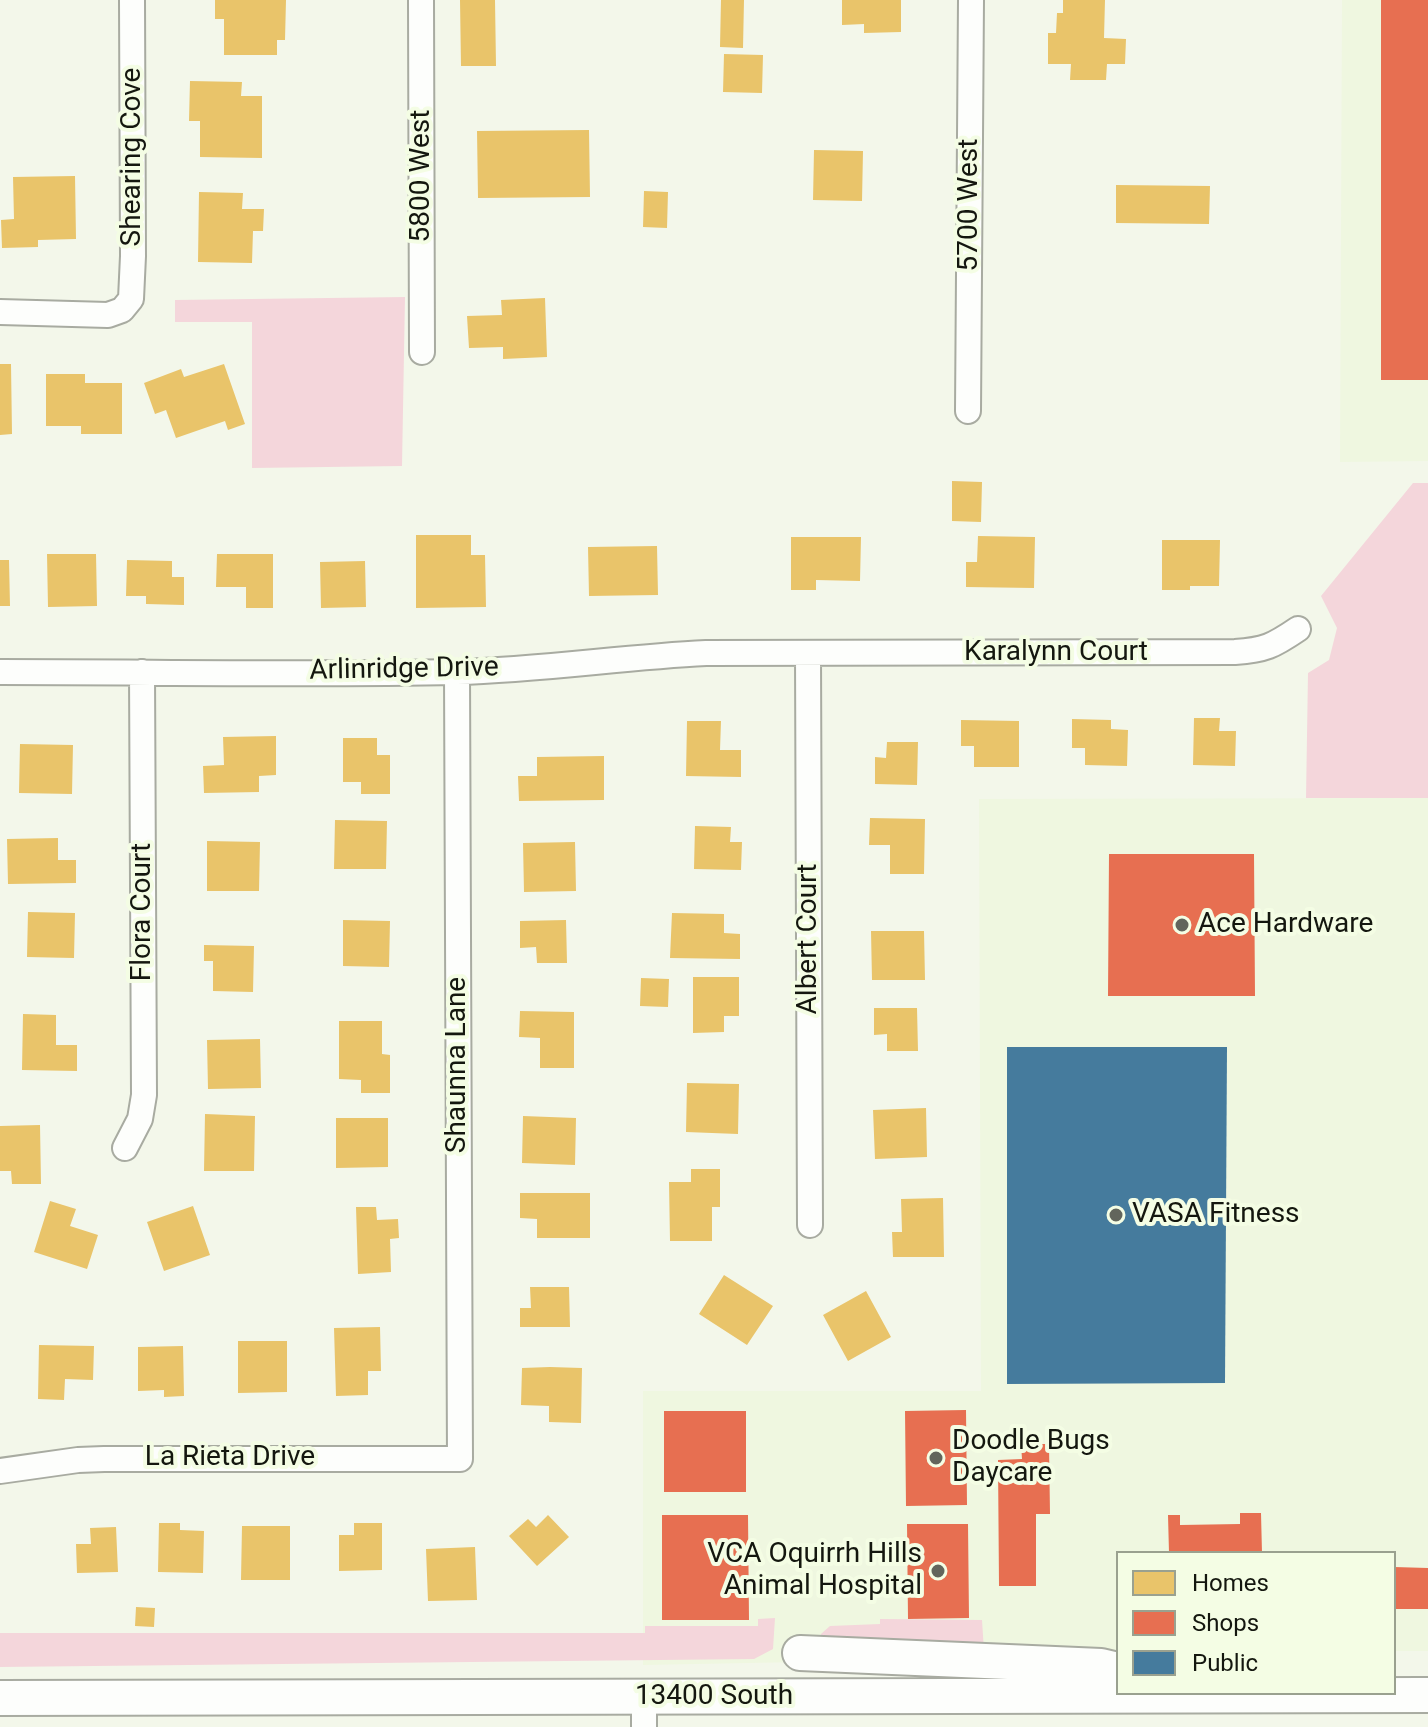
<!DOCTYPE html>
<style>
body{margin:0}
#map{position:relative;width:1428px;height:1727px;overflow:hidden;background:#f3f7ea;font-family:Roboto,sans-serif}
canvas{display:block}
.legend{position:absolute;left:1116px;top:1551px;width:280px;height:144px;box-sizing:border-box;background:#f4fde4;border:2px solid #9aa18f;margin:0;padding:10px 14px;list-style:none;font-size:24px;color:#14170f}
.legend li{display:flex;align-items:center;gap:16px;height:40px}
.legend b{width:40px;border:2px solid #9aa18f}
</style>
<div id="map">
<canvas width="1428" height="1727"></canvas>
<ul class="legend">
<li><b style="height:22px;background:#e9c46a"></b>Homes</li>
<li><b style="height:22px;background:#e76f51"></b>Shops</li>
<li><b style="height:22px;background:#457b9d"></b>Public</li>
</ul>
</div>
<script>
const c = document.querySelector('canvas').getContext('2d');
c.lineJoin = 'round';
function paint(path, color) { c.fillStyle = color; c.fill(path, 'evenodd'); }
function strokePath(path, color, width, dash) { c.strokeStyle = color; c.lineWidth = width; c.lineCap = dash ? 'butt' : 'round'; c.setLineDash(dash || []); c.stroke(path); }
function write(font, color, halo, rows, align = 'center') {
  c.font = font + ' Roboto,sans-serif'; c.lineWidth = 8; c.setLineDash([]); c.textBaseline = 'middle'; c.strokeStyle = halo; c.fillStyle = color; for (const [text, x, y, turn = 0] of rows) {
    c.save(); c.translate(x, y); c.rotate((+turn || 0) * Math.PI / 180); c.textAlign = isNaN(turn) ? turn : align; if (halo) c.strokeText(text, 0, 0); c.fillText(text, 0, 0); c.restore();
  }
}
paint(new Path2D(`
 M1342,0h86v461l-88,1z
 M1428,798v853h-34v-98h-276v103l-475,9v-274h338l-2,-592z`), '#eff7e0');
paint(new Path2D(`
 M405,297l-3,169 -150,2v-146h-77v-22z
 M1413,483h15v315h-122l2,-125 21,-13 8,-32 -16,-32z
 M775,1618l-2,31 -19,10 -754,8v-34h645v-7h113v-7z
 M880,1619l102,1 2,31 -162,-3 -1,-14 9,-8 50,-2z`), '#f4d6db');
paint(new Path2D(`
 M215,0h71l-1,40h-8v15h-53v-36h-9z
 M460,0h35l1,66h-35z
 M721,0h23l-1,48 -23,-1z
 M842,0h59v32l-37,1v-9l-22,1z
 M1063,0h42l-1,38 22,1 -1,25h-18l-1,16h-36l1,-16h-23v-31h8l1,-20h6z
 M724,54l39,1 -1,38 -39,-1z
 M190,81l52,1 -1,14h21v62l-62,-1v-36h-11z
 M589,130l1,67 -112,1 -1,-67z
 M814,150l49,1 -1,50 -49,-1z
 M75,176l1,63 -38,1v7l-36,1 -1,-28 13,-1 -1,-42z
 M1116,185l94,1 -1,38 -93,-1z
 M644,191l24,1 -1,36 -24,-1z
 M199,192l44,1 -1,16h22l-1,22h-10l-1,32 -54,-1z
 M545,298l2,59 -44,2v-12l-34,1 -2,-32 35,-1 -1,-15z
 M0,364h11l1,70 -12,1z
 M224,364l21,60 -17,6 -3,-9 -49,17 -10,-28 -11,4 -11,-31 37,-14 3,8z
 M46,374h39v9h37v51h-41v-8h-35z
 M952,481l30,1 -1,40 -29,-1z
 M416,535h55v20h14l1,52 -70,1z
 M978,536l57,1 -1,51 -68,-1v-25h11z
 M791,537h70l-1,44 -44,-1v10h-25z
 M1162,540h58l-1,46h-29v4h-28z
 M657,546l1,49 -69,1 -1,-49z
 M47,554h49l1,52 -49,1z
 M217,554h56v54h-27v-21h-30z
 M0,560h9l1,46h-10z
 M127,560l45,1v16h12v28l-38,-1v-8h-20z
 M365,561l1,46 -45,1 -1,-46z
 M1194,718h26l-1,13h17l-1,35 -42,-1z
 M1072,719l39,1v9l17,1 -1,36 -42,-1v-17h-13z
 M961,720l58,1v46h-45v-21h-13z
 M687,721h34l-1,29h21v27l-55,-1z
 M276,736v39l-17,1v16l-55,1 -1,-27 21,-1 -1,-28z
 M343,738h34v17h13v39h-29v-12h-18z
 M887,742h31l-1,43 -42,-1v-27l11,1z
 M20,744l53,1 -1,49 -53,-1z
 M604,756v44l-85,1 -1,-25h19v-19z
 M870,818l55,1 -1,55h-34v-29h-21z
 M335,820l52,1 -1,48h-52z
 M695,826l36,1 -1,15h12l-1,28 -47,-1z
 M58,838v22h18v23l-68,1 -1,-45z
 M207,841l53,1 -1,49h-52z
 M575,842l1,49 -52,1 -1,-49z
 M28,912l47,1 -1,45 -47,-1z
 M672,913l52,1v19l16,1v25l-70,-1z
 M343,920l47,1 -1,46 -46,-1z
 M566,920l1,43h-30l-1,-16 -16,1v-27z
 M871,931h53l1,49h-53z
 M204,945l50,1 -1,46 -40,-1v-30h-9z
 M693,977h46v39h-15v16l-31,1z
 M641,978l28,1 -1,28 -28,-1z
 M874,1008h43l1,43h-31v-17l-13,1z
 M520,1011l54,1v56h-34v-30l-21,-1z
 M23,1014l33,1v30h21v26l-55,-1z
 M339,1021h43v33l8,1v38h-29v-13l-22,-1z
 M260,1039l1,49 -53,1 -1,-49z
 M687,1083l52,1 -1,50 -52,-2z
 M926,1108l1,49 -52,2 -2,-49z
 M205,1114l50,2 -1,55h-50z
 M523,1116l53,2 -1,47 -53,-2z
 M336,1118h52v49l-52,1z
 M40,1125l1,59h-29l-1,-13h-11v-45z
 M691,1169h29v38h-8v34h-42l-1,-59h22z
 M520,1193h70v45h-53v-19l-17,-1z
 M943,1198l1,59h-51l-1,-25h10l-1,-33z
 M50,1201l26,8 -6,17 28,9 -11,34 -53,-17z
 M193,1206l17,49 -46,16 -17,-49z
 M356,1207h20l1,13 21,-1 1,19 -9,1 1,33 -33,2z
 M724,1275l49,31 -26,39 -48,-31z
 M530,1287h39l1,40h-50v-19h11z
 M866,1291l25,46 -43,24 -25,-46z
 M380,1327l1,44h-13v24l-32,1 -2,-68z
 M238,1341h49v51l-49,1z
 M39,1345l55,1 -1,34 -28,-1 -1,21 -26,-1z
 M183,1346l1,50 -20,1v-7l-26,1v-44z
 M550,1367l32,1 -1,55 -32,-1v-16l-28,-1 1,-37z
 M548,1515l21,22 -32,29 -28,-30 19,-17 8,8z
 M159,1523h21v7l24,1 -1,42 -45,-1z
 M354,1523h28v47l-43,1v-36h15z
 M242,1526h48v54h-49z
 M116,1527l2,45 -41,1 -1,-29h15l-1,-16z
 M475,1547l2,53 -49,1 -2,-52z
 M136,1607l19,1 -1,19 -19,-1z`), '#e9c46a');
paint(new Path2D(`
 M1381,0h47v380h-47z
 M1109,854h145l1,142h-147z
 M966,1410l1,95 -61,1 -1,-95z
 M664,1411h82v81h-82z
 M1021,1444h28l1,70h-14v72h-37l-1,-126 24,-1z
 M1240,1513h21l1,40h-93l-1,-38h12v10l60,-1z
 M662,1515h86l1,105h-87z
 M907,1524h61l1,94 -61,1z
 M1394,1567l34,1v41h-34z`), '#e76f51');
paint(new Path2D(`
 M1007,1047h220l-2,336 -218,1z`), '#457b9d');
const street = new Path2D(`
 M421,0l1,352
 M0,312l108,3 14,-5 9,-11 2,-43 -1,-256
 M968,411l3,-411
 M808,653l2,572
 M0,672c152,0 305,3 457,0 84,-2 166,-15 249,-19l529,-1c30,-2 38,-6 63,-23
 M125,1148l15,-29 4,-24 -2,-423
 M0,1471l78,-11 26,-1h356l-3,-787
 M644,1697v30`);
const secondary = new Path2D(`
 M800,1653l301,13 17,4
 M0,1698l1428,-3`);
strokePath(street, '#a8aba1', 28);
strokePath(secondary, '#a8aba1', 38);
strokePath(street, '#fdfefc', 24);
strokePath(secondary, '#fdfefc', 34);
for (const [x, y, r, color] of [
 [1182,925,8,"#62655c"],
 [1116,1215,8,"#62655c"],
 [936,1458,8,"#62655c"],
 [938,1571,8,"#62655c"]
]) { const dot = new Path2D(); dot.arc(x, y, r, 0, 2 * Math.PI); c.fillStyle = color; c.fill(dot); strokePath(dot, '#f4fde4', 3); }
write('28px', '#14170f', '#f4fde4', [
 ["Shearing Cove",133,157,-90],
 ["5800 West",422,176,-90],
 ["5700 West",970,205,-90],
 ["Karalynn Court",1056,653],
 ["Arlinridge Drive",404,670,-1],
 ["Flora Court",143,912,-90],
 ["Albert Court",809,939,-90],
 ["Shaunna Lane",458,1065,-90],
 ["La Rieta Drive",230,1458],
 ["13400 South",714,1697]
]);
write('28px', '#14170f', '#f4fde4', [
 ["Ace Hardware",1198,925],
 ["VASA Fitness",1132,1215],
 ["Doodle Bugs",952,1442],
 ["Daycare",952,1474],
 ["VCA Oquirrh Hills",922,1555,"right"],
 ["Animal Hospital",922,1587,"right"]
], 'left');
</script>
